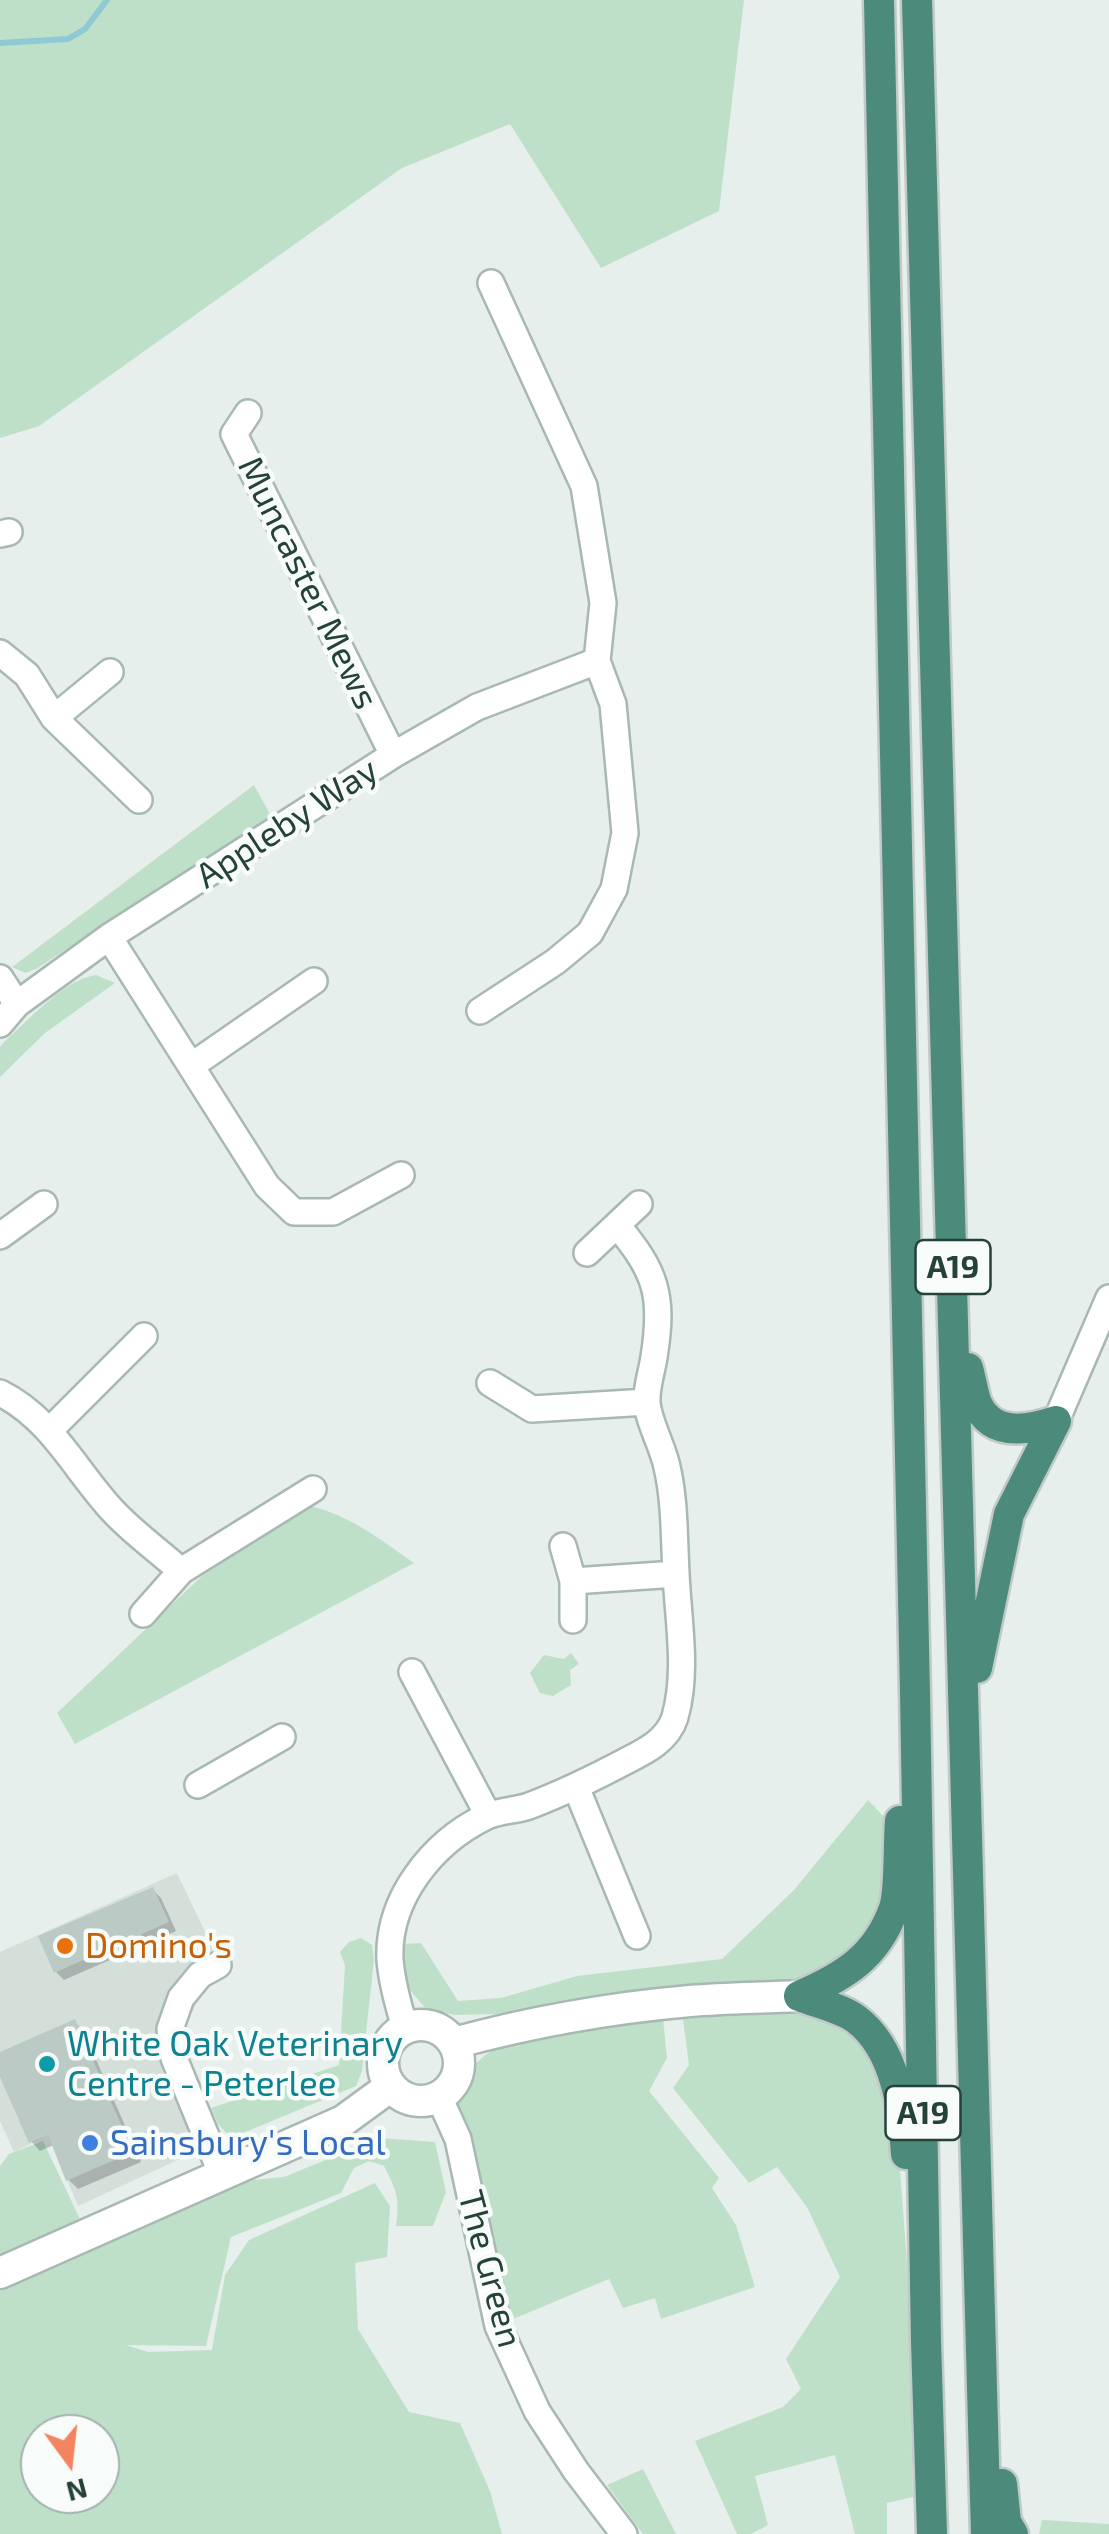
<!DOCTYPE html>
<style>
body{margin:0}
#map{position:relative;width:1109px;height:2534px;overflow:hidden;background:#e6efeb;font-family:"Exo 2",sans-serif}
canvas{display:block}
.north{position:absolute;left:20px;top:2414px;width:100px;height:100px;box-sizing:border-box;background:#f7fbf9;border:2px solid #a3b1ad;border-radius:50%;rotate:165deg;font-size:28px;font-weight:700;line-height:40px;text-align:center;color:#24423a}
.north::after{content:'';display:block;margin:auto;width:35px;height:45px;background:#f4845f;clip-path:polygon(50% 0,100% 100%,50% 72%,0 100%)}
</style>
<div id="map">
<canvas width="1109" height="2534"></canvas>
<div class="north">N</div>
</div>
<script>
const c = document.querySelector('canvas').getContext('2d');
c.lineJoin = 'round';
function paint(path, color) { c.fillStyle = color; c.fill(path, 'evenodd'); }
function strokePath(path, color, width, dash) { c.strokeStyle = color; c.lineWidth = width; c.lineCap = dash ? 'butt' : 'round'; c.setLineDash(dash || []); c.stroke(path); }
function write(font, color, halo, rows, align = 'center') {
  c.font = font + ' "Exo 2",sans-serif'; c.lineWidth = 9; c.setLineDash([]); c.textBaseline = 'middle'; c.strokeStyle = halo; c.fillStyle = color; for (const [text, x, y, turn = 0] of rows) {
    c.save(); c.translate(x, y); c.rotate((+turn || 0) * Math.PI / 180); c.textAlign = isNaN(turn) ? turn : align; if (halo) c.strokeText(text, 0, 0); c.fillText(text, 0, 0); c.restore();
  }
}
paint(new Path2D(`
 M177,1873l49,103 -22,11 -18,37 4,48 29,69 -141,65 -30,-71 -34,17 -14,-31v-169z`), '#d4dfda');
paint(new Path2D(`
 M0,0h744l-25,211 -118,57 -91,-144 -108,44 -363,258 -39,12z
 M254,785l17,31 -235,153 -11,4 -13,-6z
 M96,975l19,8 -70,50 -45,44v-30l3,-4c24,-21 61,-64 93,-68z
 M305,1505c42,8 75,34 109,58l-339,181 -18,-31 144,-136z
 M571,1653l8,11 -9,6 1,15 -18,11 -13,-3 -10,-20 14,-18 20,4z
 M868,1800l20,21 -1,80 -31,49 -58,36 -185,15 -44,-2 -71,15 -43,1 -29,-6 -16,-19 -10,-24 2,-22 19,-1 37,58 43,-3 76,-22 145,-17 72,-69z
 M361,1938l11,7 2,14 -12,112 -6,15 -125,52 -13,-14 -7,-16 128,-43 6,-100 -5,-13 9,-10z
 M804,2012l24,6 32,19 18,24 19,68 11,147 5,221 -26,6v31h-32l-20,-79 -80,21 13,49 -17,9h-14l-42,-93 88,-34 18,-18 -15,-30 54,-82 -33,-70 -30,-40 -28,16 -76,-95 16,-23 -6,-46 71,-6z
 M663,2018l4,40 -18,33 70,87 -7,10 24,37 19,62 -94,32 -6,-21 -32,10 -14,-29 -103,43 -50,-211c-1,-22 18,-52 39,-62 13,-7 30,-9 45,-12 41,-8 82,-13 123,-19z
 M379,2138l56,4 11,50 -13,34h-37c4,-27 1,-35 -12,-60l-15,-5 -15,7 -13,25 -110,44 -25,109 -80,-1 22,7 64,-2 13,-75 24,-35 126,-57 15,23 -3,51 -32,6 3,66 51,83 51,11 30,68 12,43h-502v-243l29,-12 43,-23 180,-76 32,-3zM40,2434h60v60h-60z
 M43,2141l37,78 -80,38v-91l9,-12z
 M643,2469l33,65h-33l-36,-49z
 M1042,2520l67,4v10h-70z`), '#bfe0c8');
paint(new Path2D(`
 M153,1890l8,8 15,33 -112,49 -8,-8z
 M75,2022l9,10 57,130 -63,27 -9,-9 -15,-35 -14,6 -9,-10 -31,-70v-16z`), '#0003');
strokePath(new Path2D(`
 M0,43l68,-4 17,-10 22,-29`), '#8ec9d4', 6);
paint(new Path2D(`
 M153,1887l16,35 -115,51 -16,-37z
 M75,2019l58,133 -67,29 -18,-46 -19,8 -29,-66v-25z`), '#bbcac4');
const minor = new Path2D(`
 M248,413l-14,21 159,321
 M0,534l9,-2
 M0,653l27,22 27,43 85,82
 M54,718l56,-46
 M109,937l158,249 27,26h39l68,-37
 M0,978l17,26
 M480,1011l75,-49 35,-29 24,-44 11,-56 -12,-129 -16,-43 6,-58 -19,-117 -93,-203
 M0,1024l17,-20 92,-67 284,-182 84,-48 120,-46
 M191,1066l123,-85
 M0,1236l44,-32
 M587,1253l52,-49
 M490,1383l42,26 115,-7
 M0,1393c51,25 75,77 112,117 20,22 47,41 69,61l132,-82
 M1056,1421l53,-123
 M50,1430l94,-94
 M563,1546l10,35v39
 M573,1581l103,-7
 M143,1614l38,-43
 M412,1672l76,143
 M198,1785l84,-48
 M576,1787l61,149
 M218,1965l-18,10 -19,23 -11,31 4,29 48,117
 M405,2027c-7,-22 -13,-44 -15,-67 -3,-61 42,-117 95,-143 14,-7 30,-6 44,-11 34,-13 65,-28 97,-45 20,-10 42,-21 49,-44 13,-46 3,-97 1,-144 -2,-35 -1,-72 -9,-106 -4,-20 -19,-46 -20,-65 -1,-14 5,-31 7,-45 10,-62 2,-85 -37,-132
 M439,2097l19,42 40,187 39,85 39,60 48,63`);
const tertiary = new Path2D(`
 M383 2063a38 38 0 1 1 76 0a38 38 0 1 1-76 0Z
 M454,2043c77,-21 156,-35 236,-42 36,-3 73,-3 109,-5
 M0,2273l343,-152 48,-35`);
const trunk = new Path2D(`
 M879,0l36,1692 11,649 6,193
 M917,0l69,2534
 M968,1368c3,11 5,23 8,33 14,36 50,30 80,20
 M977,1668l32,-154 47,-93
 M799,1996c17,7 42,12 57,23 40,30 47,90 50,135
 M799,1996c44,-19 78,-39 95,-88 6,-18 4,-65 6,-87
 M1002,2484l4,38 7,12`);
strokePath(minor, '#a8b8b2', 30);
strokePath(tertiary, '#a8b8b2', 35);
strokePath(trunk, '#c2cac8', 35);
strokePath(minor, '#fff', 25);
strokePath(tertiary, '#fff', 30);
strokePath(trunk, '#4c8a7c', 30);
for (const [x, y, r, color] of [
 [65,1946,10,"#e8710a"],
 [47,2064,10,"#0f9aa8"],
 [90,2143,10,"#3f7fe0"]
]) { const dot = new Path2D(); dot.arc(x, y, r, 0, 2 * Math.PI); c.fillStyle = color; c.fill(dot); strokePath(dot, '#f7fbf9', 4); }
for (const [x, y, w] of [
 [953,1267,75],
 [923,2113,75]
]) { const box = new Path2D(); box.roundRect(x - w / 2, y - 27, w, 54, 8); c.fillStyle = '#f7fbf9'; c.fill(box); strokePath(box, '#24423a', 2.5); }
write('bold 32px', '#24423a', null, [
 ["A19",953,1267],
 ["A19",923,2113]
]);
write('35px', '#24423a', '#f7fbf9', [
 ["Muncaster Mews",308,583,64],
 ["Appleby Way",287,823,-33],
 ["The Green",490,2269,75]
]);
write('35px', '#c56008', '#f7fbf9', [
 ["Domino's",85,1946]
], 'left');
write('35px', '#0d838f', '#f7fbf9', [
 ["White Oak Veterinary",67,2044],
 ["Centre - Peterlee",67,2084]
], 'left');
write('35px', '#366cbe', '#f7fbf9', [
 ["Sainsbury's Local",110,2143]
], 'left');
</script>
